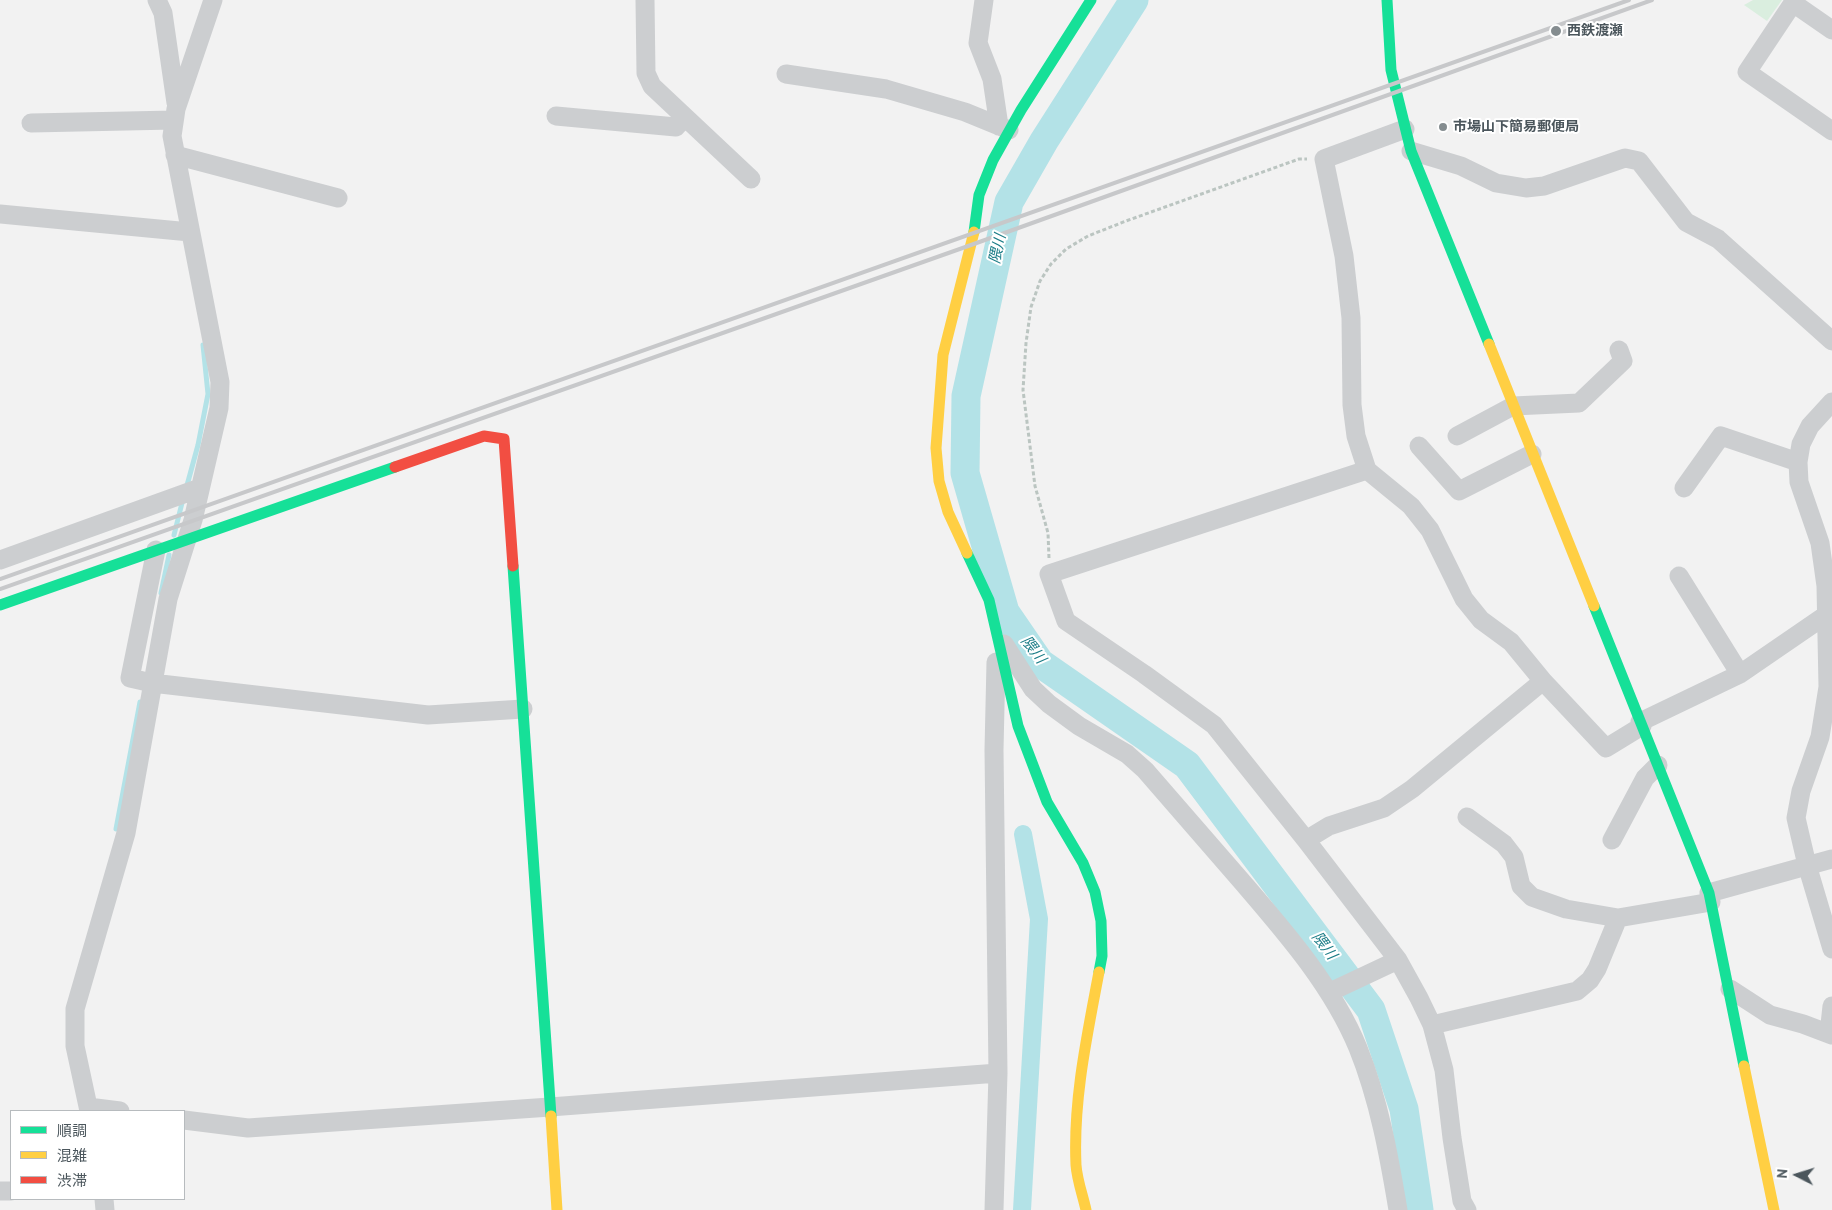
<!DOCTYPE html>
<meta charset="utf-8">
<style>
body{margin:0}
#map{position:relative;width:1832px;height:1210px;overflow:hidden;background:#f2f2f2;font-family:"PT Sans","Noto Sans JP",sans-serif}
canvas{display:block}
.legend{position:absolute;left:10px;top:1110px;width:175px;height:90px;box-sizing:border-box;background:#fff;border:1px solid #b7bbbe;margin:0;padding:6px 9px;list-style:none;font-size:15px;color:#4b565c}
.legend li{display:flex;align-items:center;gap:10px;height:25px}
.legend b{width:25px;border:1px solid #b7bbbe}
.north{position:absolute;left:1772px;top:1150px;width:50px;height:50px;-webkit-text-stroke:4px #fff;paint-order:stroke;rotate:275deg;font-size:14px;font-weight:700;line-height:20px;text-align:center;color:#4b565c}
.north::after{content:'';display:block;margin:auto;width:18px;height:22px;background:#4b565c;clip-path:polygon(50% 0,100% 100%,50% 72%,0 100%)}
</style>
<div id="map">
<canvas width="1832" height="1210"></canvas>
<ul class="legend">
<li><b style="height:6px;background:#16e098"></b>順調</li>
<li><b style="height:6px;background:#ffcf43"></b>混雑</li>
<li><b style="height:6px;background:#f24e42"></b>渋滞</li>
</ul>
<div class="north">N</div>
</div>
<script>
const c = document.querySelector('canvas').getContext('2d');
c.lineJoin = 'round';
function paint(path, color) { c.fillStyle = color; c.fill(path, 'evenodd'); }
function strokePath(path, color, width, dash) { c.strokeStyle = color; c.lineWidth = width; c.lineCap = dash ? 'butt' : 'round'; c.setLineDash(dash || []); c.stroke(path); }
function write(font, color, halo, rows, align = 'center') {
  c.font = font + ' "PT Sans","Noto Sans JP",sans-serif'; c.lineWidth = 4; c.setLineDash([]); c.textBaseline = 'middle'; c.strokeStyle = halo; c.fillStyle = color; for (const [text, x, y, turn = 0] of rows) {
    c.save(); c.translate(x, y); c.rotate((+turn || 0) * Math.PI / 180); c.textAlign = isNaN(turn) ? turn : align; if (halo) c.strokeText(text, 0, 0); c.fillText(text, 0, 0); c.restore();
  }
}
paint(new Path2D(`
 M1753,0h29l-15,21 -23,-16z`), '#daeedf');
strokePath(new Path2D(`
 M186,489l12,-44 10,-51 -5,-49
 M174,535l9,-36
 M161,593l8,-38
 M116,829l24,-127`), '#b3e2e7', 5);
strokePath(new Path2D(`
 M1022,1210l17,-291 -16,-85`), '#b3e2e7', 18);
strokePath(new Path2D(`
 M1134,0l-90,141 -35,61 -43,194 -1,77 40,139 35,51 147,102 184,245 33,99 15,101`), '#b3e2e7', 29);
strokePath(new Path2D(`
 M1049,558l-1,-25 -13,-47 -12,-96 3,-47 5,-36 9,-26 11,-17 15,-15 22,-13 38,-15 173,-62h8`), '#bbc5c1', 3, [4, 2.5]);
strokePath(new Path2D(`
 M157,0l6,13 13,90
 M645,0l1,73 6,13 99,93
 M984,0l-6,43 14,36 7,47
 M1832,30l-39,-27 -46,69 85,59
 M786,74l100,15 79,23 44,18
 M556,116l120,11 9,-10
 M31,123l143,-3
 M1405,129l-81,30 20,97 7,62 1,87 4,31 11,34 44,36 19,24 34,69 17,21 30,22 32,39 63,67 36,-22
 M1411,151l50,15 35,17 30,5 18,-2 81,-28 14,3 47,61 32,17 114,102
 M175,155l163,43
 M0,214l190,18
 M1832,402l-22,24 -9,18 -3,18 1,20 21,61 6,43 2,101 -8,50 -19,54 -5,27 11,47 25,84
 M1457,436l56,-30 66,-3 44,-42 -4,-11
 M1419,446l40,45 73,-37
 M1367,470l-318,104 17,47 78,53 70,51 92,115 92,120 21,38 13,27 12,45 8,68 10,63 5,9
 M1684,488l37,-52 77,26
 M156,550l-26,128 22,5 276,32 95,-6
 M0,560l200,-72
 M1679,576l61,98
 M1004,644l29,45 16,15 30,22 48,28 18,16c33,38 66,76 99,114 43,50 89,103 114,164 21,52 31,108 40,162
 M1640,722l100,-48 86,-59
 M1467,817l37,27 10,13 7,29 11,11 34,12 52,9
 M1306,840l23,-14 55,-18 28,-19 131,-108
 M1612,840l33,-62 13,-13
 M1709,893l123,-34
 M1730,989l40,26 33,9 29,11
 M1330,992l68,-32
 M1432,1025l145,-34 13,-11 7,-11 21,-51 93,-16
 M1829,1034l3,-28
 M88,1107l32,4
 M89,1111l-14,-65v-37l51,-176 42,-234 25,-79 26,-112 1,-26 -48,-246 4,-27 37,-109
 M184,1120l64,8 302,-21 448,-34
 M0,1191h11
 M104,1199l1,11
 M994,1210l4,-137 -4,-323 2,-88`), '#ccced0', 19);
strokePath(new Path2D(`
 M1387,0l4,70 20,81 78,193
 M974,232l5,-37 14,-35 28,-50 70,-110
 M967,553l22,47 29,126 29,76 36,61 12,29 6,29 1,35 -3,16
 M513,566l38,550
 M0,605l395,-138
 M1594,606l115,287 35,173`), '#16e098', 11);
strokePath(new Path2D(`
 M1489,344l105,262
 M967,553l-19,-41 -9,-31 -3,-33 7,-93 31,-123
 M1744,1066l30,144
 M551,1116l6,94
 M1086,1210c-3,-14 -9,-30 -10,-45 -3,-65 11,-129 23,-193`), '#ffcf43', 11);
strokePath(new Path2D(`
 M395,467l89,-31 20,3 9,127`), '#f24e42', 11);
strokePath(new Path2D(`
 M0,579l1629,-579
 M0,589l971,-344 681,-245`), '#c7c8ca', 4);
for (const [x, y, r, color] of [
 [1556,31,6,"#858d90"],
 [1443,127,5,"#858d90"]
]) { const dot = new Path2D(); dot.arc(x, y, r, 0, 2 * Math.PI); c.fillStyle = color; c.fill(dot); strokePath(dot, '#fff', 2); }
write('bold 14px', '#4b565c', '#fff', [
 ["西鉄渡瀬",1567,31],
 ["市場山下簡易郵便局",1453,127]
], 'left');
write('italic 15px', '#1c7d87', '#fff', [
 ["隈川",998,249,-78],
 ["隈川",1033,650,52],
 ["隈川",1324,946,53]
]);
</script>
